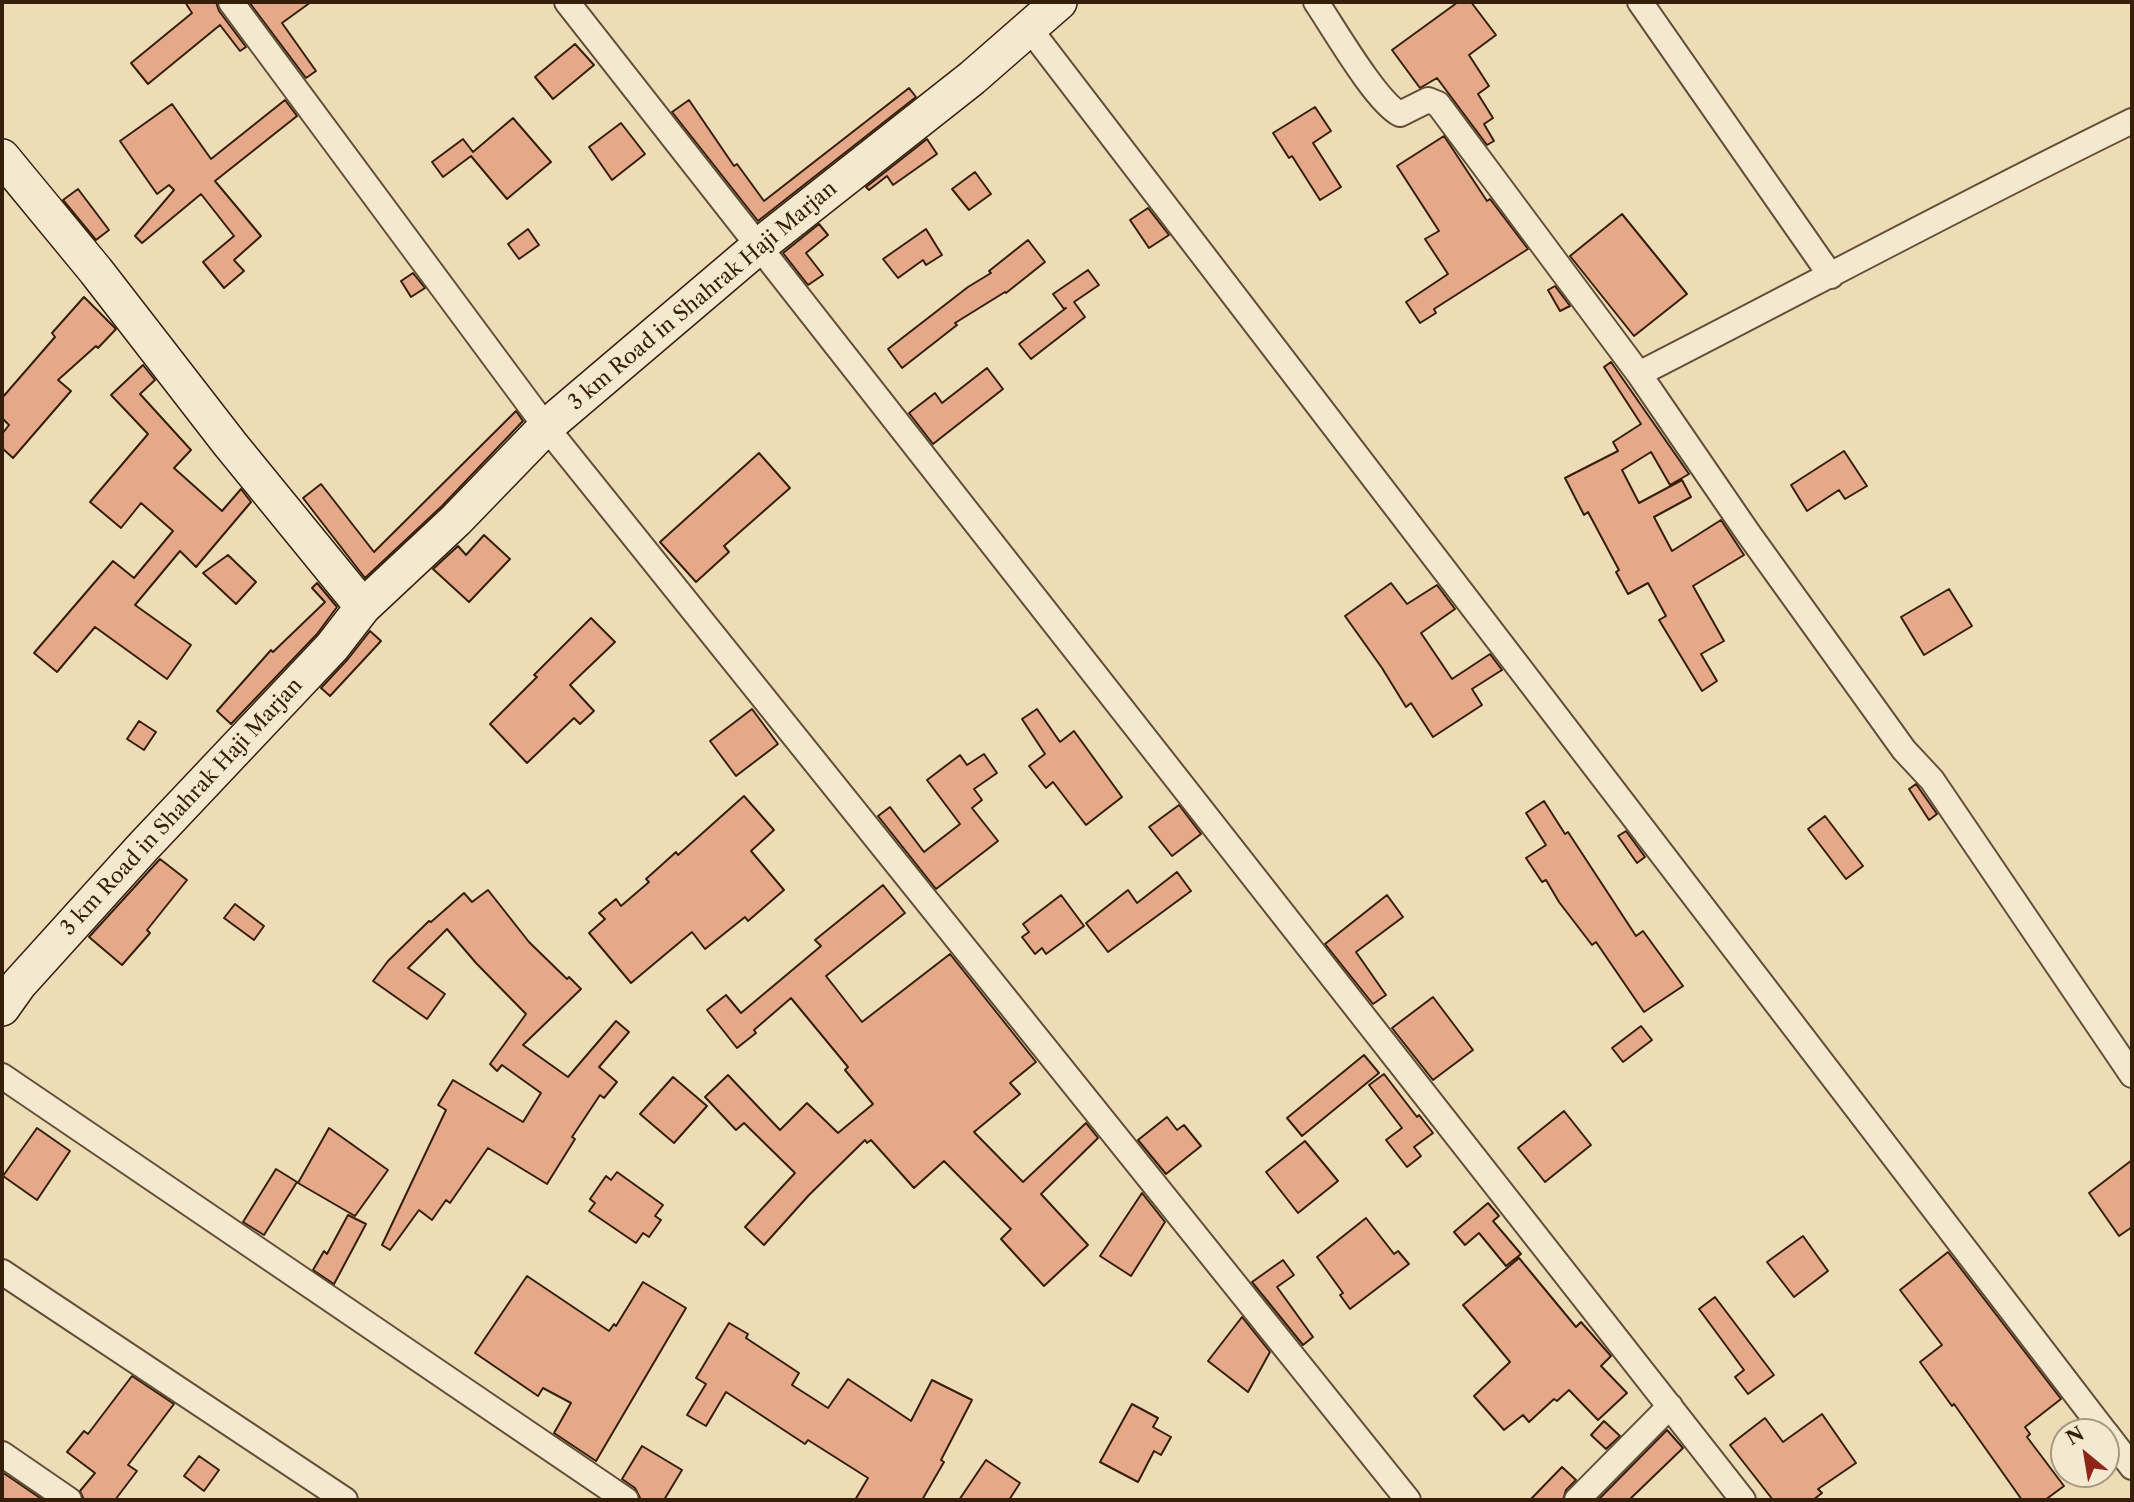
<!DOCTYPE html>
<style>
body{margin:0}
#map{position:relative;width:2134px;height:1502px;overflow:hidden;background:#eedcb7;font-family:"Libre Caslon Text",serif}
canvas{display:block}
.frame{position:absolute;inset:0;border:4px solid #351f0b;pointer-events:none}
.north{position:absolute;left:2050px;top:1418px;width:70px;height:70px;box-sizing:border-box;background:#f4e8d0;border:2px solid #a89881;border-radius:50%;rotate:330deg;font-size:19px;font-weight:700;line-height:28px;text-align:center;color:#351f0b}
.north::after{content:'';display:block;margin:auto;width:24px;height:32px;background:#8f2418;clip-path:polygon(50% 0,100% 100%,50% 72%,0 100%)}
</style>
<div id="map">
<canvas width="2134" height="1502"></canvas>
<div class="frame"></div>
<div class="north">N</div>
</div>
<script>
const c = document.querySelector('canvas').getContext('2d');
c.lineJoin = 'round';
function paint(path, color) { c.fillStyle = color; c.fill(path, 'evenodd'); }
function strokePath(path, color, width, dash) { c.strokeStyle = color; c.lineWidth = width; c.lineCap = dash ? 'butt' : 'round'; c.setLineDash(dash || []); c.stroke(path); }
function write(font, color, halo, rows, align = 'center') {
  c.font = font + ' "Libre Caslon Text",serif'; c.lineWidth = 5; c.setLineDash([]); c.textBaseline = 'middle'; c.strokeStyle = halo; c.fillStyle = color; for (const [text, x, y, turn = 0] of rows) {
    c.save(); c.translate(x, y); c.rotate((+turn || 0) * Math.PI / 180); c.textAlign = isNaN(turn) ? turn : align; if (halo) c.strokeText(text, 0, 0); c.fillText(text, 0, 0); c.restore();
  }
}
const building = new Path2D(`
 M185,2h31l3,9 27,36 -6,4 -20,-26 -72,59 -17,-21 61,-50z
 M249,2h62l-29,21 34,48 -10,7z
 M1458,2h13l25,33 -27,20 20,31 -11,8 15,24 -9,6 10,17 -7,4 -50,-67 -17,10 -28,-38z
 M575,44l19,21 -41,34 -18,-22z
 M909,88l7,9 -158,124 -86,-109 17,-12 45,66 3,-2 27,37z
 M285,100l12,16 -82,65 46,55 -27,24 10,11 -20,17 -21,-26 31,-26 -33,-42 -59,49 -7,-7 39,-46 -5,-5 -12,9 -37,-53 52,-37 39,55z
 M1315,107l16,24 -18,12 28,44 -21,13 -28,-44 -3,2 -16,-25z
 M513,118l38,44 -44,37 -36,-43 -28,21 -11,-15 31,-23 10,13z
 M621,123l24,31 -33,26 -23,-33z
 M1444,136l43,65 3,-2 38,50 -94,60 2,4 -16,10 -14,-21 42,-28 -23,-35 14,-8 -42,-65z
 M927,139l10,15 -44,31 -6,-9 -18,14 -3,-3z
 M975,172l16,22 -22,16 -17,-21z
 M78,189l31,41 -13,10 -33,-40z
 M1148,208l21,27 -20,13 -19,-28z
 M1622,214l65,80 -53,42 -64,-80z
 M819,224l9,11 -22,18 17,22 -15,10 -25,-32z
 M528,229l11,16 -20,14 -11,-15z
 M926,229l16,26 -16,10 -3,-5 -25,18 -15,-19z
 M1028,240l17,22 -39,31 -1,-1 -50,31 2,2 -55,43 -14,-19 80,-62 23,-14 -2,-2z
 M1088,270l11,15 -25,17 11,15 -54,42 -12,-15 47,-36 -2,1 -11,-15z
 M413,273l12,15 -14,9 -10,-16z
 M1555,286l15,20 -10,5 -12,-21z
 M84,297l32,32 -18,19 -2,-2 -38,34 13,11 -58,67 -11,-10v-14l7,-9 -7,-7v-20l53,-61 -3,-4z
 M1611,362l78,112 -19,11 -19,-33 -29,18 17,33 43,-23 9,17 -37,20 18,34 49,-31 23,35 -51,31 31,55 -23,13 16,27 -15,10 -43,-71 7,-4 -18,-33 -20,11 -12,-22 3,-2 -31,-58 -4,3 -19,-37 53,-27 -5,-9 28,-18 -37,-57z
 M143,365l12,15 -15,14 51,56 -17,18 48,43 19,-22 10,13 -55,65 -16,-16 -45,54 56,40 -24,34 -72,-52 -38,45 -23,-19 79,-92 21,17 39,-47 -32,-28 -20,25 -31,-26 58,-68 -37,-39z
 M987,368l16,21 -70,55 -24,-31 26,-20 7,10z
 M516,411l7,10 -81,85 -77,72 -62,-80 18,-14 53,68z
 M1844,451l23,35 -22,13 -6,-9 -32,21 -16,-26z
 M759,453l31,35 -66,58 5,6 -33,30 -36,-40z
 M484,535l26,24 -41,43 -36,-33 25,-23 8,9z
 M228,555l28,27 -20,22 -33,-31z
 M317,583l20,24 -20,27 -86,90 -14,-13 54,-61 2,2 52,-50 -13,-14z
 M1391,583l16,21 30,-19 18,24 -34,24 31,46 38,-25 12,16 -30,19 10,16 -49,32 -22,-34 -5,4 -24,-39 -37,-52z
 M1949,589l23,37 -48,29 -23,-38z
 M591,618l24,24 -45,43 24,26 -14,13 -6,-6 -47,45 -37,-39 47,-47 -3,-2z
 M370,631l11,10 -51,55 -9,-8 27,-29z
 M752,709l26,35 -42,32 -26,-35z
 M1037,709l23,33 14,-11 48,66 -36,28 -33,-43 -7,6 -17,-22 16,-12 -23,-35z
 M139,721l17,11 -12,18 -17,-11z
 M984,754l13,19 -23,16 8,11 -10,8 26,33 -62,48 -58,-73 12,-9 34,45 36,-28 -33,-44 33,-25 7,10z
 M1916,784l21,30 -8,6 -20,-31z
 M744,796l30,34 -23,21 33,39 -36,31 -3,-4 -40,32 -13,-17 -61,51 -42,-50 16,-14 -6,-6 17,-14 5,7 28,-24 -3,-3 30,-27 2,3z
 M1544,801l21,33 3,-2 68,104 7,-5 40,55 -39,26 -48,-70 -4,3 -33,-43 -13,-22 -4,2 -16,-24 20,-13 -20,-32z
 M1179,805l22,29 -29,22 -23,-29z
 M1825,816l38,50 -17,13 -38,-50z
 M1626,831l19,26 -8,6 -19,-27z
 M160,859l27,21 -40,50 3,3 -28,32 -33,-28z
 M1177,872l14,19 -83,61 -22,-29 42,-33 9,13z
 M883,885l22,28 -79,63 36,46 88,-68 86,108 -26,21 10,11 -46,38 49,50 63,-59 12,15 -57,56 47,51 -44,41 -43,-47 10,-10 -67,-68 -30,27 -43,-48 -4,3 -2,-3 -56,55 -45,50 -19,-18 50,-54 -51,-50 -8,7 -31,-33 23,-22 52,55 27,-27 31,30 35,-29 -28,-34 3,-3 -57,-69 -37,32 2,3 -19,15 -30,-38 19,-15 15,18 80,-67 -6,-6z
 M488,890l41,52 38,37 2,-2 12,12 -58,56 45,32 48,-56 13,11 -30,35 18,15 -13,16 -4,-3 -28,42 3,2 -28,45 -59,-36 -38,55 -4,-3 -14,20 -13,-10 -29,40 -8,-5 64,-135 -8,-5 15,-25 70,42 18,-29 -39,-28 -5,6 -7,-7 36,-50 -50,-51 -29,-34 -39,39 37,26 -18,25 -54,-38 15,-20 41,-40 2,1 33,-29 8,9z
 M1061,895l23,31 -38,28 -4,-6 -7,6 -13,-17 7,-5 -6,-8z
 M1387,895l16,22 -47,35 30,43 -13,9 -48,-60z
 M235,904l29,22 -10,14 -30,-22z
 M1433,997l40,53 -40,30 -41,-52z
 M1641,1026l11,14 -29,22 -11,-14z
 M1364,1055l15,18 -77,63 -15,-18z
 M1384,1074l33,43 2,-2 14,18 -19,14 7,9 -14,11 -21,-27 16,-12 -33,-43z
 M673,1077l34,29 -33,37 -34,-29z
 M1564,1111l27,34 -46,37 -27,-34z
 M1167,1117l10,13 7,-5 17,21 -35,28 -28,-34z
 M37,1128l33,23 -33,49 -34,-24z
 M329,1128l59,42 -33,46 -57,-33z
 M1305,1141l33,40 -40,32 -32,-41z
 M2132,1160v67l-13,9 -30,-43z
 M276,1169l21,13 -33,53 -21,-13z
 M617,1172l46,33 -8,11 6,4 -12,17 -6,-4 -7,10 -47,-32 6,-8 -5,-4 16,-23 5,4z
 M1142,1193l23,29 -34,54 -31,-20z
 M1488,1203l11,13 -6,5 28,33 -15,12 -27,-33 -14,12 -11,-13z
 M348,1215l18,9 -32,60 -21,-14 11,-19 3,3z
 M1366,1218l28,36 4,-3 11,13 -59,45 -10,-14 3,-2 -26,-36z
 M1803,1236l25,35 -34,26 -27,-35z
 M1948,1252l113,147 -36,28 5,7 -3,3 37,49 -19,14h-23l-68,-96 -2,2 -32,-44 22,-17 -42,-55z
 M1519,1258l57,69 5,-5 30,34 -10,10 26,27 -29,27 -29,-30 -12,11 -3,-2 -25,23 -6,-7 -19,15 -30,-34 36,-34 -47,-57z
 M1283,1260l11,15 -17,12 36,50 -10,8 -51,-63z
 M527,1276l82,55 5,-7 2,2 27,-44 43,26 -90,153 -42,-28 17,-30 -28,-15 -5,8 -63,-43z
 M1715,1297l59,78 -26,19 -13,-17 9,-7 -45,-61z
 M1242,1317l28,35 -22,40 -40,-31z
 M729,1323l19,11 -2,4 53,35 -7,12 36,23 20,-29 63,42 21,-41 40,20 -31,60 3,2 -22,38h-67l13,-22 -60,-38 -3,4 -79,-52 -20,34 -19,-11 19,-31 -10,-6z
 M132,1376l42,28 -46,61 9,6 -22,29h-31l-4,-9 15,-18 -28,-21 17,-21 4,3z
 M1132,1404l26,14 -5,9 18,10 -10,18 -7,-4 -16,31 -38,-20z
 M1822,1414l34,49 -38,26 4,4 -9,7h-40l-43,-55 35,-27 18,24z
 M1604,1421l16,15 -14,13 -15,-14z
 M1667,1430l16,18 -54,52h-31z
 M642,1446l40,24 -18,30h-23l-6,-12 -13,-9z
 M199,1456l20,14 -15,21 -20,-15z
 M986,1460l34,23 -11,17h-50z
 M1562,1467l14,13 -10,10 -3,10h-33z
 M2,1472l41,28h-41z`);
paint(building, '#e5a989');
strokePath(building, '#351f0b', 2);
const street = new Path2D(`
 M231,2l315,425 862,1073
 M567,2l1176,1498
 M1316,2c17,25 60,100 84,112l28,-14 10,4 201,270 109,159 156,217 28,30 200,295
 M1640,2l191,274
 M1029,28l1076,1404
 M1639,374c164,-84 327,-172 493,-253
 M2,1076l624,424
 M2,1272l343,228
 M2106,1433l26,34
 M2,1454l67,46
 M1577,1500l93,-94`);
const secondary = new Path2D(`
 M2,157l94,114 134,173 133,163
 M2,1008l17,-24 124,-137 189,-200 31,-40 93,-87 90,-93 213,-181 213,-168 87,-76`);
strokePath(street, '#634e36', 28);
strokePath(secondary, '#351f0b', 38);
strokePath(street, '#f4e8d0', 24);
strokePath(secondary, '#f4e8d0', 35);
write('21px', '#351f0b', '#f4e8d0', [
 ["3 km Road in Shahrak Haji Marjan",703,296,-40],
 ["3 km Road in Shahrak Haji Marjan",182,807,-47]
]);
</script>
